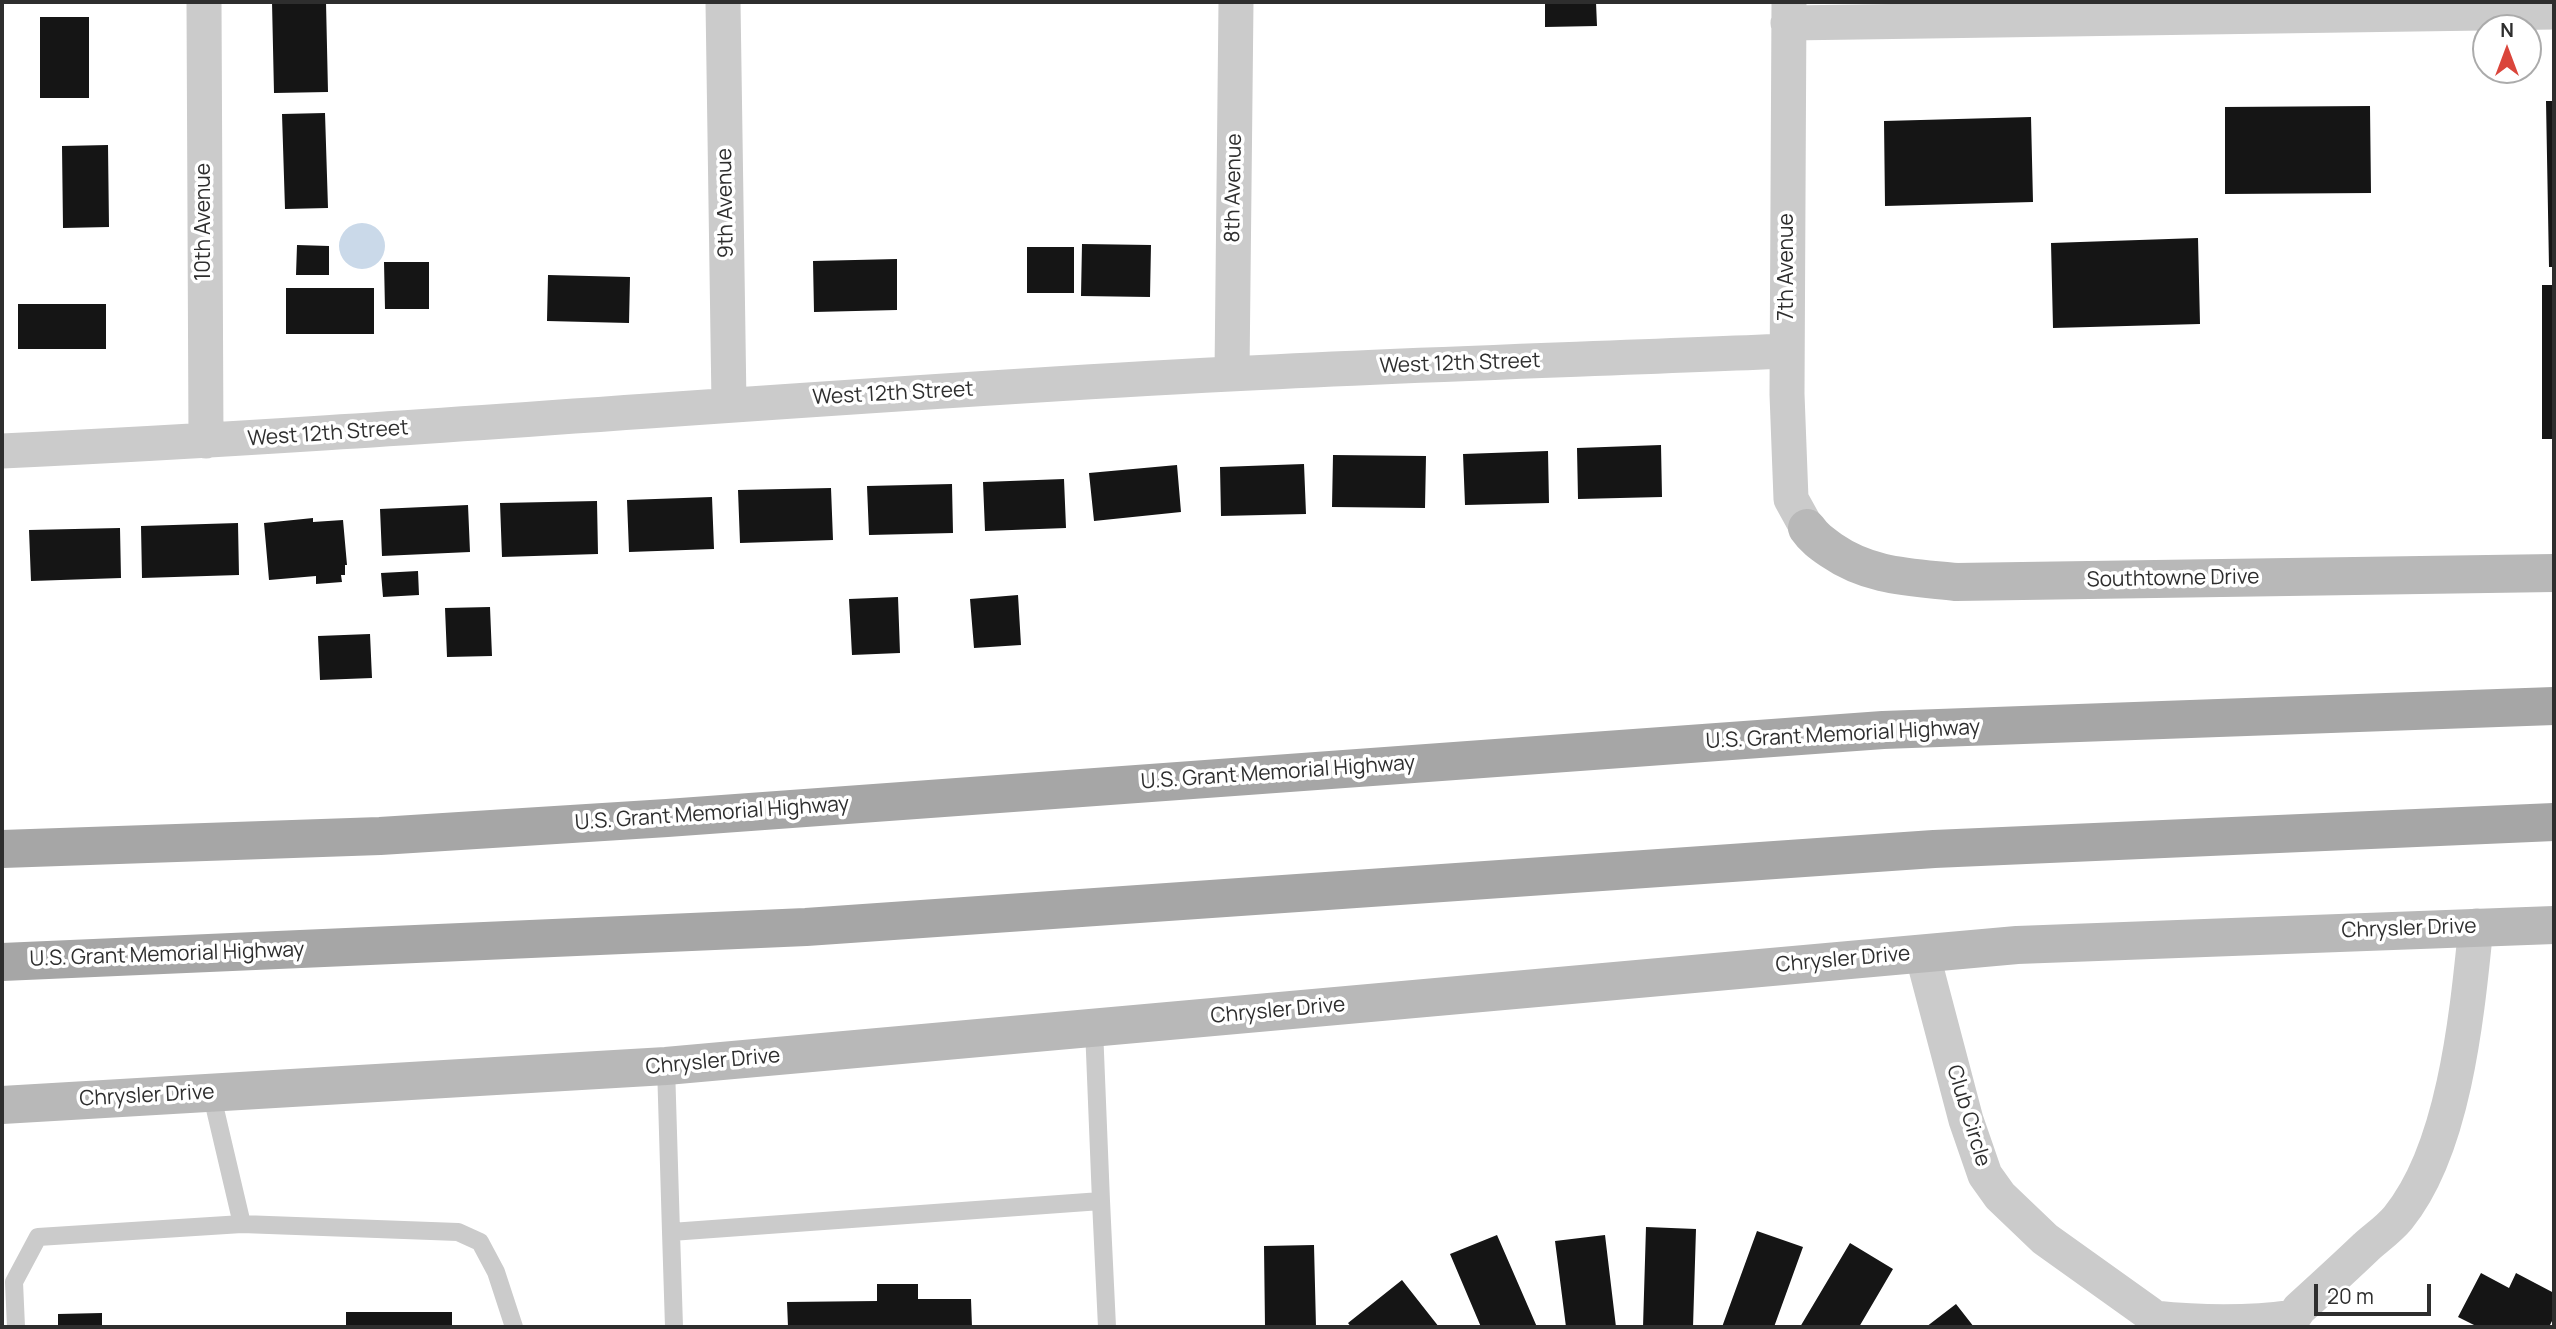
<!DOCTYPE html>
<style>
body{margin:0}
#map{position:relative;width:2556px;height:1329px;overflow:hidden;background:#fff;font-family:Manrope,sans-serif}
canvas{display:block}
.frame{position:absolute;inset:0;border:4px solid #2e2e2e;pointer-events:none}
.north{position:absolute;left:2472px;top:14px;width:70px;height:70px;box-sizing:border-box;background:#fff;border:2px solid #ababab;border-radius:50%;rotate:0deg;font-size:19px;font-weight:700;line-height:28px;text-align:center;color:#2e2e2e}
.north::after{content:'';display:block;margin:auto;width:24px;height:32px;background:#da453b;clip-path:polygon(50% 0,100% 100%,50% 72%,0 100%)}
.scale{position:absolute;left:2314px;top:1284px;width:117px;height:32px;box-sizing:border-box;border:4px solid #2e2e2e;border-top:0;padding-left:9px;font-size:21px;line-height:24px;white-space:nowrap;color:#2e2e2e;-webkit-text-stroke:5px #fff;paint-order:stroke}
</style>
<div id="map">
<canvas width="2556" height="1329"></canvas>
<div class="frame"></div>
<div class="north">N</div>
<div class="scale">20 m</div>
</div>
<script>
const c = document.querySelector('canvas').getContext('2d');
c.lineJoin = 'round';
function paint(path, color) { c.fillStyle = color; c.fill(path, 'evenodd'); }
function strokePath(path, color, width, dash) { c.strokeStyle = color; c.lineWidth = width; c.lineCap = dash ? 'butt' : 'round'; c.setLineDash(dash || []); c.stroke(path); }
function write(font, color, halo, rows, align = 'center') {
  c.font = font + ' Manrope,sans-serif'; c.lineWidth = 7; c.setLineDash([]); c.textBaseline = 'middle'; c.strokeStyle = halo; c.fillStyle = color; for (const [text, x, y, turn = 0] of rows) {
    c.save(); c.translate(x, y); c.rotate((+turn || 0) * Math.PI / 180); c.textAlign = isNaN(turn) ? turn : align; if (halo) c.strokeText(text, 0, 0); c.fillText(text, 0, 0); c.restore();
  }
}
paint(new Path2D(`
 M339 246a23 23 0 1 1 46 0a23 23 0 1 1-46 0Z`), '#cad9e9');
paint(new Path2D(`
 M272,2h54l2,90 -54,1z
 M1545,2h51l1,24 -52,1z
 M40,17h49v81h-49z
 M2546,101h8v166h-5z
 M2370,106l1,87 -146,1v-87z
 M325,113l3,95 -43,1 -3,-95z
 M2031,117l2,85 -148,4 -1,-85z
 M108,145l1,82 -46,1 -1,-82z
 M2198,238l2,86 -147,4 -2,-85z
 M1082,244l69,1 -1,52 -69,-1z
 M297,245l32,1v29h-33z
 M1027,247h47v46h-47z
 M897,259v51l-83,2 -1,-51z
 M384,262h45v47h-44z
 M548,275l82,2 -1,46 -82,-2z
 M2542,285h12v154h-12z
 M286,288h88v46h-88z
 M18,304h88v45h-88z
 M1661,445l1,52 -84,2 -1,-51z
 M1548,451l1,52 -84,2 -2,-51z
 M1333,455l93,1 -1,52 -93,-1z
 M1304,464l2,50 -85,2 -1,-49z
 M1177,465l4,47 -87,9 -5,-48z
 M1064,479l2,49 -81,3 -2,-49z
 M952,484l1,49 -84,2 -2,-49z
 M831,488l2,52 -93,3 -2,-53z
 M712,497l2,52 -85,3 -2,-52z
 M597,501l1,53 -96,3 -2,-54z
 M468,505l2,47 -88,4 -2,-47z
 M313,518v4l30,-2 4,45h-2v10h-4l1,7 -26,2v-8l-47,4 -5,-57z
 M238,523l1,52 -97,3 -1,-52z
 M120,528l1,50 -90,3 -2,-51z
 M418,571l1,24 -36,2 -2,-24z
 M1018,595l3,50 -47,3 -4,-49z
 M898,597l2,56 -48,2 -3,-56z
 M490,607l2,49 -45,1 -2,-49z
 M370,634l2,44 -52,2 -2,-44z
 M1646,1227l50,2 -3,98h-50z
 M1757,1231l46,16 -29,80h-52z
 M1497,1235l40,92h-56l-31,-73z
 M1605,1235l11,92h-50l-11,-86z
 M1850,1243l43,26 -34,58h-59z
 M1314,1245l2,82h-51l-1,-81z
 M2481,1273l28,15 7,-15 38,20v24l-5,10h-71l-20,-10z
 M1402,1280l37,47h-88l-3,-4z
 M877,1284h41v15h53l1,28h-184l-1,-25 90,-1z
 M1956,1304l18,23h-48z
 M346,1312h106v15h-106z
 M102,1313v14h-44v-13z`), '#151515');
strokePath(new Path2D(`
 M666,1066l5,166 430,-31 -7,-173
 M211,1092l31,132 216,8 22,10 16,30 18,55
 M1101,1201l6,126
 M671,1232l3,95
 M16,1327l-2,-45 24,-45 204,-13`), '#cbcbcb', 18);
strokePath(new Path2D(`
 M204,2l2,439
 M723,2l6,402
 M1789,2l-2,392 4,105 16,29
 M1788,23l766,-11
 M1232,373l4,-371
 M2,451c410,-19 818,-56 1228,-77 185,-10 371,-15 556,-23
 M1922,953l44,167 19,55 15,21 45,43 105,75 13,13
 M2154,1318c48,5 92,6 140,-1
 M2287,1327l12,-18c22,-20 45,-41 67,-62 10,-9 23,-18 32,-29 57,-70 69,-204 78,-292`), '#cbcbcb', 35);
strokePath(new Path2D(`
 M1807,528c7,10 14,15 24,22 39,27 79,27 125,32l598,-9
 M2,1105l664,-39 1351,-121 537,-20`), '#b8b8b8', 38);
strokePath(new Path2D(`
 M2,849l378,-13 287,-18 1216,-88 671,-24
 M2,962l804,-35 1128,-78 620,-27`), '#a6a6a6', 38);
write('21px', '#2e2e2e', '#fff', [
 ["8th Avenue",1234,188,-89],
 ["9th Avenue",726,203,-91],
 ["10th Avenue",204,222,-90],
 ["7th Avenue",1787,267,-90],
 ["West 12th Street",1460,364,-2],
 ["West 12th Street",893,394,-3],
 ["West 12th Street",328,434,-4],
 ["Southtowne Drive",2173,579,-1],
 ["U.S. Grant Memorial Highway",1843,735,-3],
 ["U.S. Grant Memorial Highway",1278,773,-4],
 ["U.S. Grant Memorial Highway",712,814,-4],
 ["Chrysler Drive",2409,929,-2],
 ["U.S. Grant Memorial Highway",167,955,-2],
 ["Chrysler Drive",1843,960,-5],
 ["Chrysler Drive",1278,1011,-5],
 ["Chrysler Drive",713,1062,-5],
 ["Chrysler Drive",147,1096,-3],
 ["Club Circle",1968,1116,73]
]);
</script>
